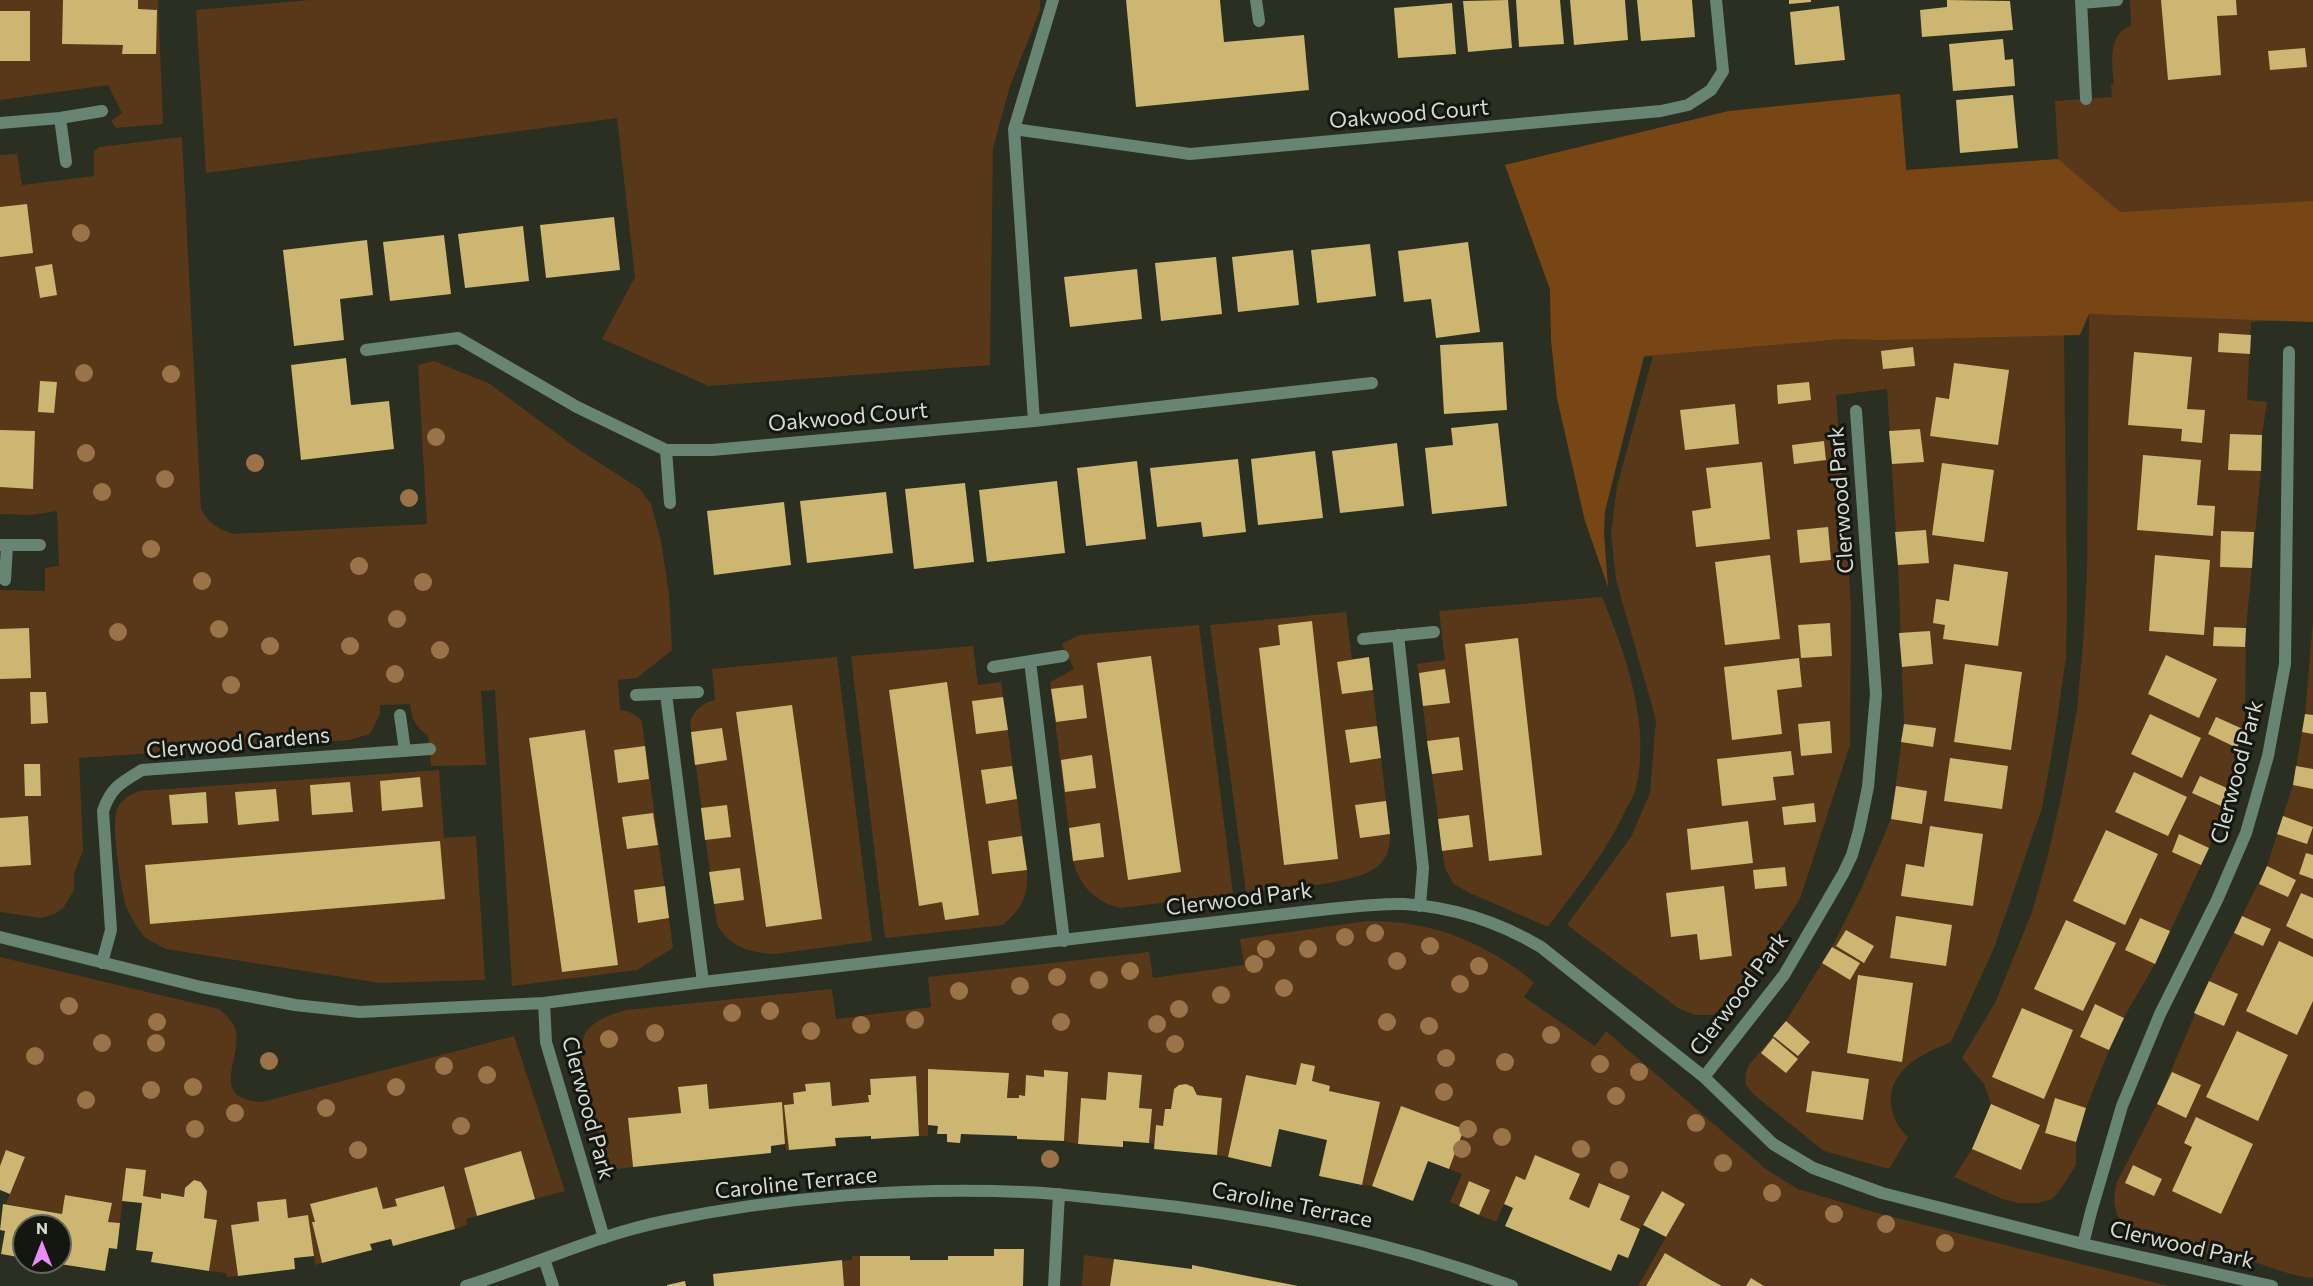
<!DOCTYPE html>
<style>
body{margin:0}
#map{position:relative;width:2313px;height:1286px;overflow:hidden;background:#2a2f21;font-family:Commissioner,sans-serif}
canvas{display:block}
.north{position:absolute;left:12px;top:1214px;width:60px;height:60px;box-sizing:border-box;background:#141610;border:2px solid #62655e;border-radius:50%;rotate:0deg;font-size:16px;font-weight:700;line-height:24px;text-align:center;color:#d7dbd2}
.north::after{content:'';display:block;margin:auto;width:21px;height:27px;background:#ec8cfa;clip-path:polygon(50% 0,100% 100%,50% 72%,0 100%)}
</style>
<div id="map">
<canvas width="2313" height="1286"></canvas>
<div class="north">N</div>
</div>
<script>
const c = document.querySelector('canvas').getContext('2d');
c.lineJoin = 'round';
function paint(path, color) { c.fillStyle = color; c.fill(path, 'evenodd'); }
function strokePath(path, color, width, dash) { c.strokeStyle = color; c.lineWidth = width; c.lineCap = dash ? 'butt' : 'round'; c.setLineDash(dash || []); c.stroke(path); }
function write(font, color, halo, rows, align = 'center') {
  c.font = font + ' Commissioner,sans-serif'; c.lineWidth = 6; c.setLineDash([]); c.textBaseline = 'middle'; c.strokeStyle = halo; c.fillStyle = color; for (const [text, x, y, turn = 0] of rows) {
    c.save(); c.translate(x, y); c.rotate((+turn || 0) * Math.PI / 180); c.textAlign = isNaN(turn) ? turn : align; if (halo) c.strokeText(text, 0, 0); c.fillText(text, 0, 0); c.restore();
  }
}
paint(new Path2D(`
 M0,0h158l5,124 -47,4 -5,-7 11,-8 -14,-28 -108,15z
 M310,0h730v10l-30,76 -17,62 -3,217 -281,21 -107,-47 33,-62 -18,-159 -411,55 -10,-163z
 M2130,0h183v318l-62,4 -4,78 20,2 -5,33 -1,36 -15,157 -1,102 -8,18 -8,41 -20,59 -54,116 -31,53 -15,33 -23,58 -10,34v23l-16,25 -8,9 -14,4h-20l-16,-4 -48,-22 18,-28 19,-45 -7,-20 -22,-26 33,-55 37,-91 15,-53 15,-66 15,-84 6,-65 4,-70 2,-260 -25,22 3,263 -1,59 -11,76 -13,74 -48,140 -43,94c-29,12 -63,27 -60,63 2,13 7,23 17,32l-19,32 -65,-18 -71,-57 -7,-9 -1,-9 3,-10 38,-45 46,-74 30,-60 29,-68 13,-95 -6,-159 -11,-176 -51,6 15,211 -1,139 -50,154 -64,97 -23,19h-18l-17,-7 -111,-83 64,-88 19,-44 6,-73 -40,-140 -5,-46 6,-48 36,-130 -9,1 -37,141 -22,23 -28,-123 -6,-68 -1,-41 -45,-124 224,-54 171,-17 7,82 151,-17 -3,-58 57,-4 -1,-12 3,-1c-2,-22 -7,-48 17,-59z
 M182,137l19,372c7,14 18,21 33,25l193,-10 -9,-159 16,-4 56,23 85,63 65,42 11,15 10,37 8,52 3,57 -35,28 -19,2 2,30c9,1 18,4 22,12l31,226 -36,22 -125,16 -17,-296 -14,1 5,74 -55,1 -3,-31c-12,-6 -17,-18 -18,-31l-30,1v9l-10,20 -21,6 -270,18 4,93 -9,23v16l-11,18 -8,6 -14,4 -41,-6v-322l45,1v-23l14,-2 -2,-55 -26,4 -31,-1v-359l17,-1 5,31 72,-9v-25l5,-4z
 M1602,597c24,58 49,128 34,191 -2,7 -6,14 -10,21 -19,43 -50,80 -78,118l-78,-34 -16,-9 -9,-15 -28,-205 28,-4 -6,-49z
 M1346,612l6,47 17,-2 21,177c0,11 -1,21 -10,30 -21,22 -102,24 -134,28l-36,-267z
 M2313,621v657c-24,-2 -43,-12 -66,-18 -43,-11 -151,-6 -130,-78l40,-78 52,-123 58,-115 26,-81 12,-71z
 M1199,625l34,269 -113,14c-26,-7 -40,-22 -47,-47l-23,-179 24,-13 -12,-25 17,-9z
 M973,646l5,39 23,-3 26,188c1,27 -4,37 -24,55l-118,13 -34,-282z
 M837,657l35,284 -97,13c-24,-1 -45,-7 -58,-29l-27,-204c6,-12 12,-18 25,-21l-3,-31z
 M439,770l5,68 32,-2 9,144 -105,3 -214,-34c-6,-4 -15,-7 -20,-11 -8,-7 -16,-23 -20,-32 -5,-17 -14,-77 -10,-93 2,-11 13,-18 23,-22z
 M1367,921c67,0 115,20 167,61l-10,15 71,49 11,-15 161,139 31,19 79,24 292,73h-405l-13,-8 -5,8h-24l-57,-33 -19,33h-8l47,-82 -23,-13 -22,38 -20,-9 10,-24 -30,-13 -11,25 -20,-9 -34,-44 -10,25 -9,-3 -20,45 -17,-7 11,-25 -21,-9 -10,25 -9,-4 12,-28 -13,-5 15,-40 -62,-22 -30,79 -10,-1 18,-83 -51,-11 -17,-10 3,-15 -13,-3 -6,22 -50,-10 -18,82 -11,-2 5,-57 -25,-3 -2,-5 -6,-5c-17,-2 -16,11 -18,24h-6l-2,17 -8,18 -6,-1 3,-34 -13,-1 3,-33 -34,-2 -2,27 -25,-1 -3,45 -14,-3 4,-69 -23,-2 -1,7 -18,-2 -1,21 -6,-1v3h-12l2,-24 -81,-4v66h-9l-3,-60 -46,3 1,16h-3l1,7 -37,4 -2,-24 -25,2 1,7 -12,13 -9,1 4,45 -3,1 -4,-49 -73,7 -2,-25 -28,3 2,26 -53,5 5,49 -23,3c-8,-27 -39,-115 -24,-138 9,-13 26,-18 40,-22l206,-21 4,30 95,-12 -3,-30 221,-25 4,26 91,-13 -4,-26z
 M0,957l219,52c7,6 15,13 17,23 5,28 -27,67 26,70l252,-66 51,155 -30,8 -14,-48 -57,17 13,48 -11,3 1,6 -12,4 -12,-43 -47,13 1,7 -14,3 -73,-4 5,17 -3,1 10,40 -7,2 -7,-50 -20,3 -2,-19 -29,3 2,19 -28,4 7,51 -11,1 -1,-4 -17,-2 8,-51 -13,-2 3,-27 -6,-9 -7,-2 -8,8 -2,9 -22,-4 -1,6 -18,-3 3,-26 -20,-2 -6,55 -12,-1 3,-18 -46,-9 -3,19 -56,-10 19,-47 -18,-7 -7,16z
 M1084,1255l30,4 -4,27h-28z
 M852,1256h8v30h-16l-2,-25 10,-1z`), '#593719');
paint(new Path2D(`
 M1900,94l6,76 152,-11 62,53 193,-11v121l-224,-8 -9,21 -198,5 -39,-1 -199,17 -39,155 -1,22 4,54 -23,-66 -28,-123 -6,-58 -1,-51 -45,-124 224,-54z`), '#784615');
paint(new Path2D(`
 M63,0h75v9l19,1 -1,44h-34l1,-9 -61,-1z
 M1126,0h94l4,42 80,-7 5,55 -173,17z
 M1508,0l4,48 -44,4 -5,-51z
 M1516,0h44l4,44 -45,3z
 M1570,0h55l3,40 -54,5z
 M1637,0h55l3,37 -54,4z
 M1789,0h22v2l-22,2z
 M1947,0l63,1 3,29 -91,7 -2,-27 27,-3z
 M2161,0h75l1,15 -20,1 4,59 -53,5z
 M1452,3l4,51 -58,4 -4,-50z
 M1839,6l6,54 -50,5 -5,-53z
 M0,11h30v50h-30z
 M2003,39l2,21 8,-1 2,27 -62,5 -4,-47z
 M2305,48l2,19 -37,3 -2,-19z
 M2013,95l5,53 -58,5 -4,-53z
 M27,204l6,49 -33,4v-50z
 M614,217l6,53 -74,8 -6,-53z
 M523,226l6,55 -64,7 -7,-54z
 M444,235l7,59 -61,7 -7,-59z
 M367,240l6,55 -33,4 4,41 -50,6 -11,-96z
 M1468,242l12,90 -44,6 -5,-39 -27,3 -6,-51z
 M1370,244l6,52 -59,7 -6,-53z
 M1293,250l6,55 -61,7 -6,-55z
 M1216,257l6,57 -61,7 -6,-58z
 M52,264l5,31 -17,3 -5,-31z
 M1137,269l5,50 -72,8 -6,-50z
 M2219,333l32,2 -1,19 -32,-2z
 M1503,342l4,68 -63,4 -4,-69z
 M1913,347l2,19 -32,3 -2,-18z
 M2134,352l58,5 -5,52 18,1 -3,33 -21,-2 1,-12 -54,-4z
 M346,358l5,47 38,-4 5,48 -93,11 -10,-95z
 M1954,363l55,7 -11,75 -68,-9 6,-39 13,2z
 M40,381l17,1 -3,31 -16,-1z
 M1809,382l2,18 -33,4 -1,-19z
 M1735,404l4,40 -54,6 -5,-40z
 M1498,423l9,83 -75,8 -7,-66 28,-3 -2,-17z
 M1920,429l4,33 -32,2 -3,-33z
 M0,430l35,1 -2,58 -33,-2z
 M2230,434l32,1 -1,36 -33,-1z
 M1824,441l2,19 -32,4 -2,-19z
 M1397,443l7,63 -64,7 -8,-62z
 M1315,451l8,67 -65,7 -7,-66z
 M2143,455l58,5 -4,45 18,1 -2,30 -76,-6z
 M1238,459l8,73 -43,5 -2,-15 -44,5 -7,-59z
 M1137,461l9,78 -60,7 -9,-78z
 M1762,462l8,77 -74,8 -4,-36 19,-3 -5,-40z
 M1942,463l52,7 -10,72 -52,-7z
 M1057,481l8,72 -78,9 -8,-72z
 M965,483l9,79 -60,7 -9,-80z
 M886,492l7,61 -86,10 -7,-62z
 M784,502l7,63 -77,10 -7,-64z
 M1828,527l3,33 -31,3 -3,-33z
 M1926,530l3,33 -31,2 -3,-33z
 M2221,531l33,1 -2,36 -32,-1z
 M1770,555l10,84 -55,6 -10,-83z
 M2155,555l55,5 -6,75 -55,-4z
 M1954,564l54,8 -10,74 -55,-7 2,-14 -12,-2 3,-24 13,2z
 M1312,621l26,238 -54,6 -25,-217 21,-3 -2,-20z
 M1830,623l2,33 -31,2 -3,-33z
 M2214,627l32,1 -1,19 -32,-1z
 M29,628l2,50 -31,1v-50z
 M1930,631l3,33 -31,3 -3,-34z
 M1518,638l24,217 -53,6 -24,-217z
 M2166,655l51,24 -18,39 -51,-24z
 M1151,656l30,216 -53,8 -31,-217z
 M1369,657l4,33 -31,4 -5,-32z
 M1799,658l3,29 -25,3 5,44 -50,6 -8,-73z
 M1965,664l57,8 -11,78 -57,-8z
 M1445,669l5,34 -27,3 -4,-33z
 M947,682l32,233 -34,5 -3,-18 -23,4 -30,-216z
 M1083,685l4,33 -31,4 -5,-33z
 M30,692h16l2,31 -17,1z
 M1003,697l5,33 -32,4 -4,-33z
 M792,705l30,214 -56,8 -30,-215z
 M2150,714l51,24 -19,40 -51,-24z
 M2305,714l8,1v19l-11,-2z
 M2216,717l29,13 -8,18 -29,-14z
 M1830,721l2,32 -31,3 -3,-32z
 M1904,724l32,4 -3,19 -32,-5z
 M1377,726l4,32 -31,5 -5,-33z
 M722,728l5,32 -32,5 -4,-33z
 M585,730l33,235 -56,7 -33,-234z
 M1459,737l4,33 -31,4 -5,-33z
 M645,746l4,33 -31,4 -4,-33z
 M1791,751l3,24 -21,2 3,23 -54,6 -5,-47z
 M1092,755l4,33 -31,4 -4,-32z
 M1950,758l58,8 -6,43 -58,-8z
 M24,764h16l1,32h-16z
 M1012,766l5,33 -31,5 -5,-34z
 M2296,766l17,3v20l-20,-4z
 M2134,772l53,25 -19,39 -53,-24z
 M2200,776l29,13 -8,17 -29,-13z
 M420,777l3,30 -41,4 -2,-30z
 M350,782l3,30 -41,3 -2,-30z
 M1896,786l31,5 -5,33 -31,-5z
 M276,789l3,32 -41,4 -3,-33z
 M206,792l2,31 -36,2 -3,-30z
 M1386,801l4,33 -30,4 -5,-33z
 M1814,803l2,19 -32,3 -2,-18z
 M727,805l4,32 -26,3 -4,-32z
 M653,813l5,32 -31,4 -5,-32z
 M1469,815l4,32 -31,4 -4,-32z
 M28,816l3,49 -31,2v-49z
 M2283,816l30,11 -6,17 -30,-10z
 M1748,821l5,42 -62,7 -4,-41z
 M1100,823l4,34 -31,4 -4,-33z
 M1930,826l53,8 -10,72 -72,-10 5,-32 18,3z
 M2106,830l52,24 -33,71 -52,-24z
 M2179,834l30,14 -8,17 -29,-13z
 M1022,836l5,34 -35,4 -4,-33z
 M440,841l5,58 -295,25 -5,-59z
 M2306,853l7,2v24l-14,-5z
 M2267,866l29,14 -8,17 -29,-13z
 M1785,867l2,19 -32,3 -2,-19z
 M740,868l4,32 -30,4 -5,-32z
 M665,886l4,32 -31,5 -4,-33z
 M1724,886l8,70 -32,4 -3,-26 -26,3 -5,-44z
 M2301,893l12,5v41l-27,-13z
 M1896,916l56,9 -6,41 -56,-8z
 M2242,916l29,13 -8,17 -29,-13z
 M2140,918l30,13 -15,33 -30,-14z
 M2066,920l50,23 -33,68 -49,-22z
 M1846,930l28,16 -10,17 -28,-17z
 M2279,941l34,16v44l-16,34 -51,-24z
 M1832,947l28,16 -10,17 -28,-17z
 M1858,975l55,8 -11,79 -55,-9z
 M2209,981l29,13 -14,32 -30,-13z
 M2095,1004l29,14 -15,32 -29,-13z
 M2022,1008l51,22 -29,69 -52,-22z
 M1786,1021l24,21 -12,14 -25,-20z
 M2237,1031l51,24 -30,66 -52,-24z
 M1773,1038l25,21 -12,14 -25,-20z
 M1301,1063l14,3 -3,15 18,5 -1,5 51,11 -18,83 -43,-9 8,-36 -48,-11 -8,38 -43,-10 18,-82 50,10z
 M928,1069l81,4 -2,25h12v-3l6,1 1,-21 18,2v-7l24,2 -4,69 -47,-2v-3l-56,-2 -1,9 -13,-1v-8h-10l1,-8 -10,-1z
 M1812,1071l57,8 -6,41 -57,-8z
 M1108,1072l34,3 -3,33 13,1 -3,34 -26,-2v6l-45,-3 3,-46 25,2z
 M2172,1072l29,13 -15,33 -29,-14z
 M916,1076l3,60 -48,3v-3l-36,2 1,8 -47,4 -5,-45 10,-1 -1,-11 13,-2 -1,-7 25,-2 2,24 37,-4 -1,-7h3l-1,-16z
 M707,1084l2,25 73,-7 3,42 -14,2v7l-138,14 -5,-49 53,-5 -3,-26z
 M1186,1084l7,3 4,8 25,3 -5,57 -63,-6 2,-24 7,1 2,-17h6l3,-20 5,-4z
 M2055,1098l31,10 -10,34 -31,-9z
 M1991,1104l49,21 -19,45 -49,-21z
 M1401,1106l63,23 -15,40 -21,-8 -15,40 -41,-15z
 M2196,1117l57,27 -32,70 -49,-23 20,-44 -8,-4z
 M6,1150l19,7 -15,37 -10,-4v-24z
 M521,1151l14,48 -58,17 -13,-48z
 M1535,1155l45,19 -11,25 9,4 11,5 10,-25 31,13 -10,24 20,9 -12,29 -10,-4 -7,17 -106,-45 8,-18 -9,-4 12,-28 9,4z
 M2133,1165l29,14 -8,17 -29,-13z
 M126,1168l20,2 -3,26 18,3v-6l23,4 1,-9 9,-8 7,2 6,9 -3,27 13,2 -8,51 -58,-9 2,-10 -17,-2 6,-47 -20,-2z
 M1469,1181l21,9 -11,25 -20,-9z
 M444,1186l11,43 -62,17 -2,-7 -21,5 2,6 -50,13 -10,-41h3l-5,-18 67,-17 6,22 14,-3 -2,-7z
 M1662,1191l23,13 -19,33 -23,-12z
 M65,1195l47,8 -4,19 12,1 -3,26 -8,-1 -4,23 -45,-7v-38h-36v32l-23,-4 4,-23 -5,-1 3,-26 59,10z
 M286,1199l2,19 20,-3 6,41 -20,2 1,11 -57,7 -7,-51 28,-4 -2,-19z
 M994,1249h30l-1,37h-163v-30h50v4h38v-4h46z
 M1665,1253l44,26 13,7h-76z
 M1114,1259l78,10v-4l106,21h-188z
 M842,1260l2,26h-130l-1,-12z
 M1751,1278l13,8h-18z
 M685,1281l1,5h-19v-1z`), '#ccb671');
strokePath(new Path2D(`
 M1256,0l3,21`), '#688473', 12);
strokePath(new Path2D(`
 M2081,0l5,99
 M2081,3l36,-3
 M60,118l6,44
 M0,123l60,-5 42,-7
 M1014,129l176,25 471,-43 27,-6 23,-15 12,-19 -7,-71
 M366,350l92,-12 119,69 89,43h46l322,-29 338,-38
 M1034,421l-20,-292 39,-129
 M666,450l4,53
 M0,545h40
 M5,580l2,-34
 M1398,635l25,233 -3,38
 M1363,639l71,-7
 M1030,661l34,280
 M993,667l70,-11
 M666,694l37,288
 M636,695l62,-3
 M400,715l5,36
 M0,937l201,50 94,18 65,7 184,-9
 M102,963l9,-33 -8,-119c8,-24 19,-29 39,-41l288,-21
 M1704,1077l80,-102 59,-101 9,-19 7,-25 9,-43 8,-93 -20,-283
 M604,1238l-58,-196 -2,-39 159,-21 608,-71c31,-3 63,-8 93,-7 50,3 95,18 137,43l163,130 69,67 40,24 69,25 201,51 189,42
 M2083,1244l8,-32 31,-106 38,-92 57,-114 29,-67 22,-77 17,-92 4,-312
 M544,1259l9,27
 M466,1286c66,-20 130,-51 199,-65 114,-24 242,-34 358,-29 34,1 68,6 102,9 132,13 261,39 387,85
 M1054,1286l5,-92`), '#688473', 12);
c.fillStyle = '#9b7349';
for (const [x, y] of [
 [81,233],
 [84,373],
 [171,374],
 [436,437],
 [86,453],
 [255,463],
 [165,479],
 [102,492],
 [409,498],
 [151,549],
 [359,566],
 [202,581],
 [423,582],
 [397,619],
 [219,629],
 [118,632],
 [270,646],
 [350,646],
 [440,650],
 [395,674],
 [231,685],
 [1375,933],
 [1345,937],
 [1430,946],
 [1266,949],
 [1308,949],
 [1397,961],
 [1254,964],
 [1479,966],
 [1130,971],
 [1057,977],
 [1099,980],
 [1460,984],
 [1020,986],
 [1284,988],
 [959,991],
 [1221,995],
 [69,1006],
 [1179,1009],
 [770,1011],
 [732,1013],
 [915,1020],
 [157,1022],
 [1061,1022],
 [1387,1022],
 [1157,1024],
 [861,1025],
 [1429,1026],
 [811,1031],
 [655,1033],
 [1551,1035],
 [609,1039],
 [102,1043],
 [156,1043],
 [1175,1044],
 [35,1056],
 [1446,1058],
 [269,1061],
 [1505,1062],
 [1600,1064],
 [444,1066],
 [1639,1072],
 [487,1075],
 [193,1087],
 [396,1087],
 [151,1090],
 [1444,1092],
 [1616,1096],
 [86,1100],
 [326,1108],
 [235,1113],
 [1696,1123],
 [461,1126],
 [195,1129],
 [1468,1129],
 [1502,1137],
 [1462,1149],
 [1581,1149],
 [358,1150],
 [1050,1159],
 [1723,1163],
 [1619,1170],
 [1772,1193],
 [1834,1214],
 [1886,1224],
 [1945,1243]
]) { c.beginPath(); c.arc(x, y, 9, 0, 2 * Math.PI); c.fill(); }
write('22px', '#d7dbd2', '#141610', [
 ["Oakwood Court",1409,114,-5],
 ["Oakwood Court",848,417,-5],
 ["Clerwood Park",1841,500,-94],
 ["Clerwood Gardens",238,743,-5],
 ["Clerwood Park",2237,772,-75],
 ["Clerwood Park",1239,899,-7],
 ["Clerwood Park",1739,994,-53],
 ["Clerwood Park",588,1108,75],
 ["Caroline Terrace",796,1183,-6],
 ["Caroline Terrace",1292,1205,11],
 ["Clerwood Park",2182,1245,13]
]);
</script>
